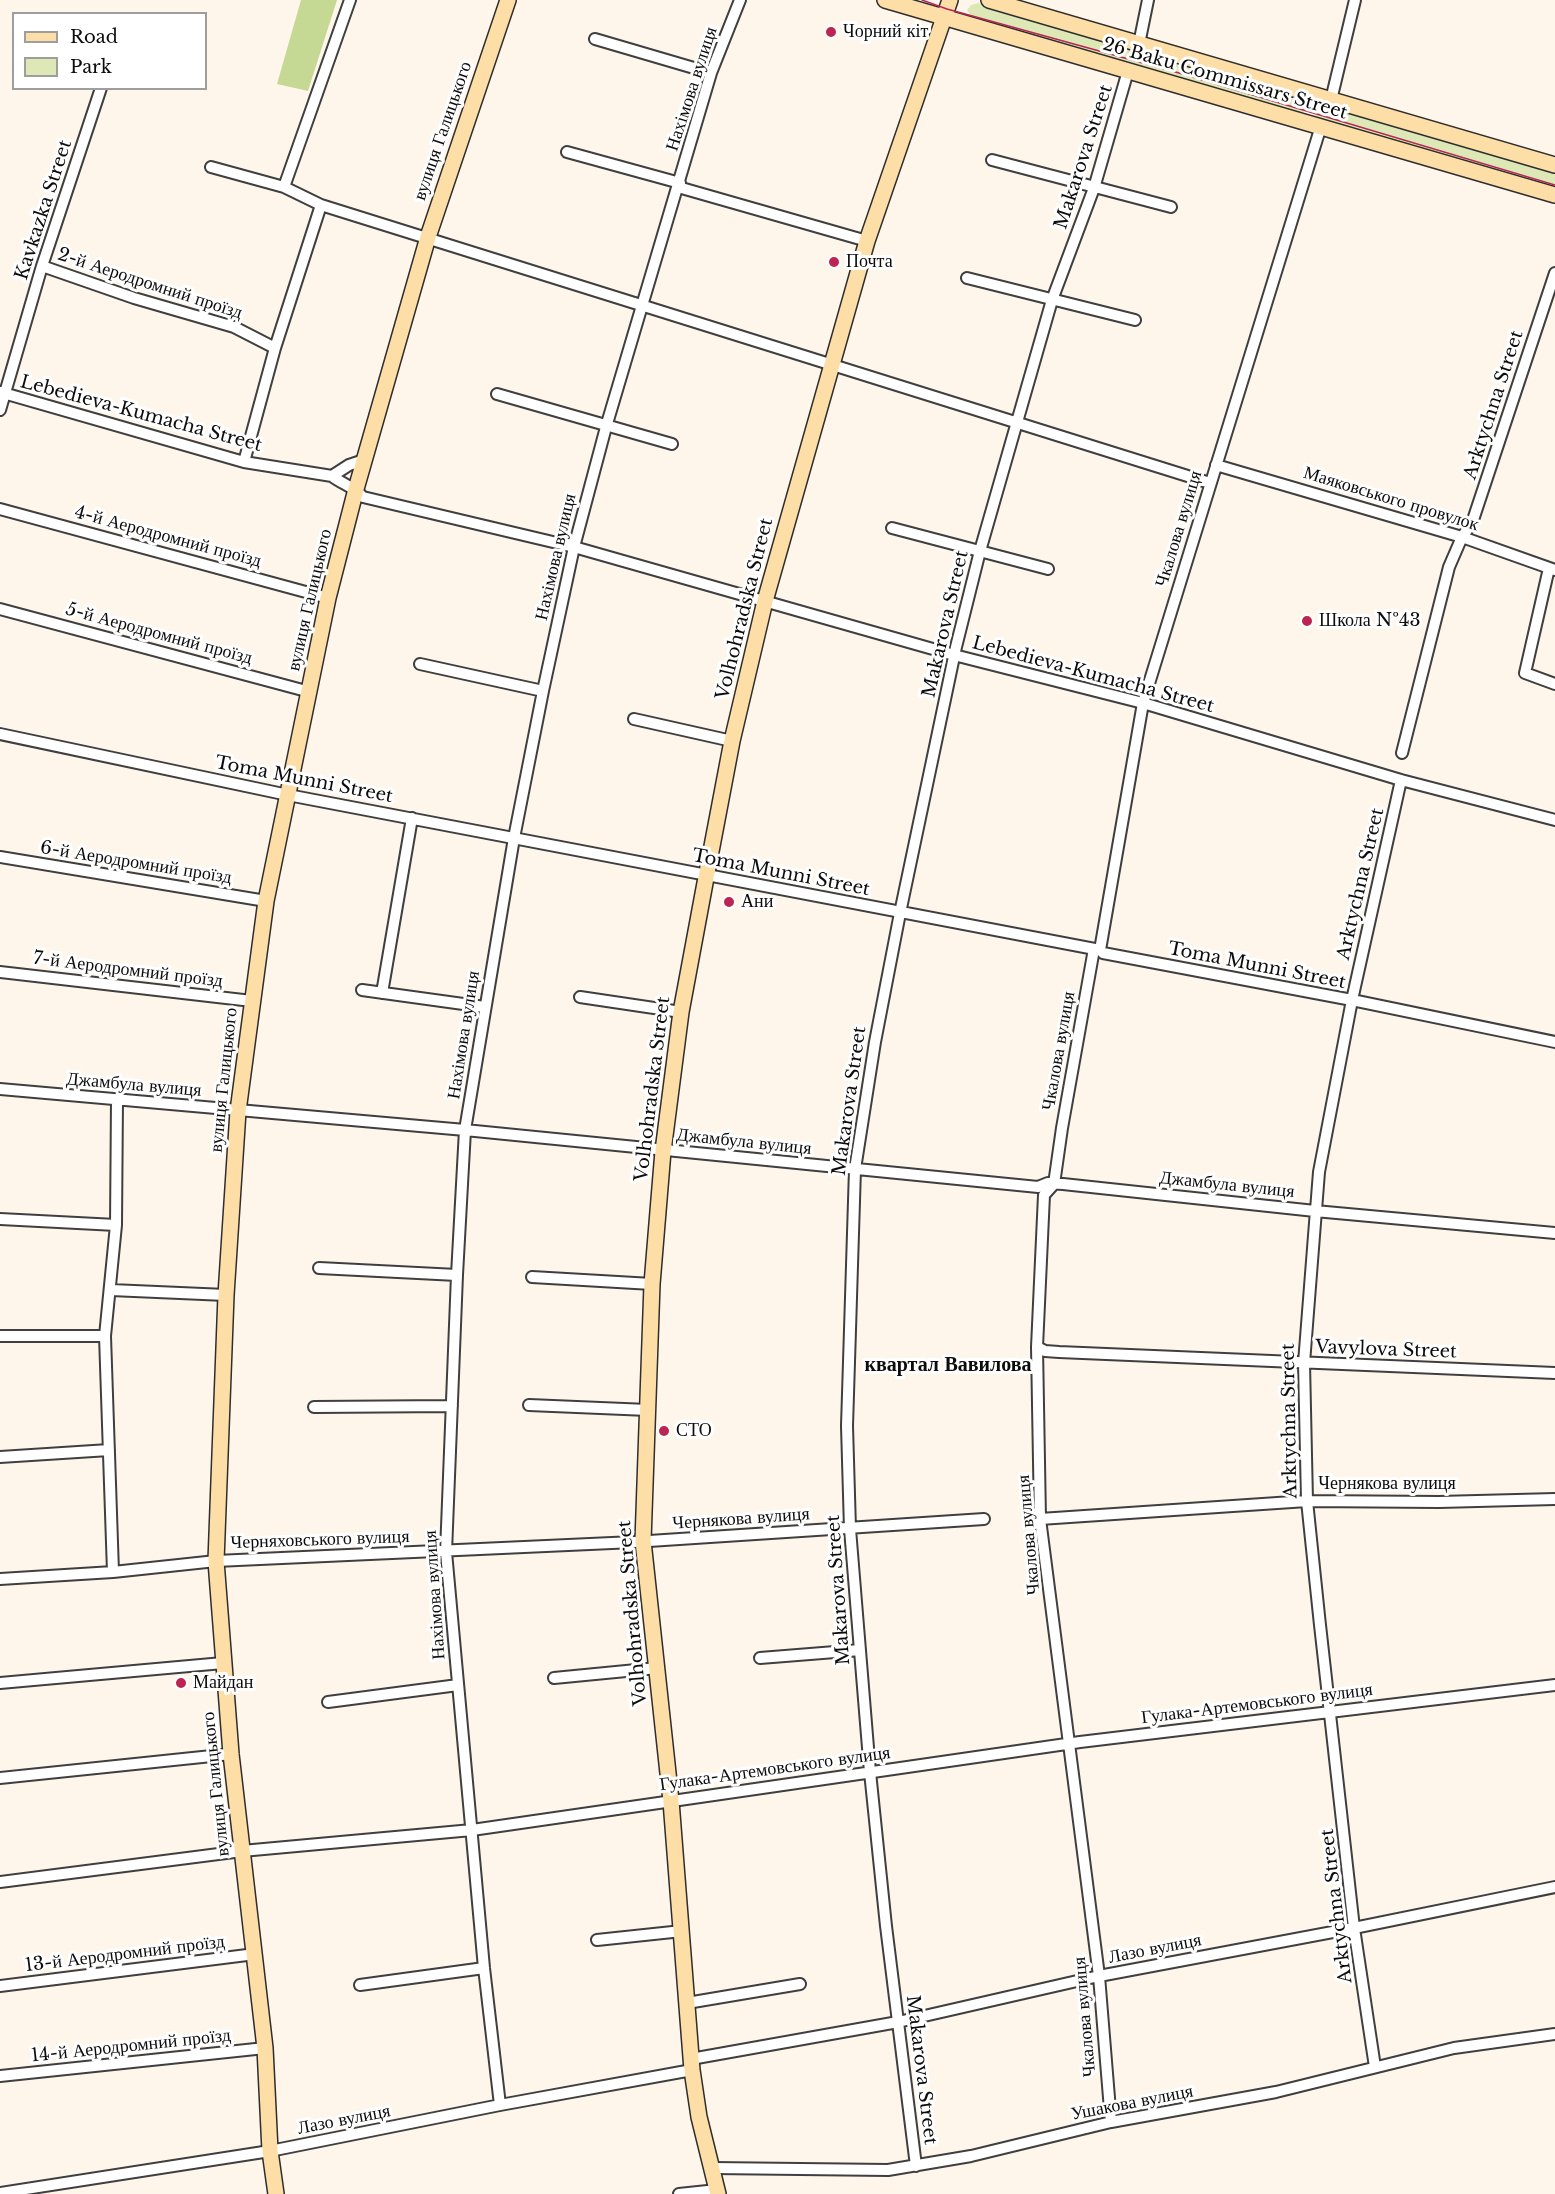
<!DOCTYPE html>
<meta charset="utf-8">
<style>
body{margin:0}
#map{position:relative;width:1555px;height:2194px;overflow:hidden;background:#fff6eb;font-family:"Libre Baskerville",serif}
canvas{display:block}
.legend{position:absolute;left:12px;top:12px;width:195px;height:78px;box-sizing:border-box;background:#fff;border:2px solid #9e9e9e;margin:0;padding:8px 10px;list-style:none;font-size:18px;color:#0c0c0c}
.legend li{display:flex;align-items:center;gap:12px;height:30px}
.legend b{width:30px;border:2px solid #9e9e9e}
</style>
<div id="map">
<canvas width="1555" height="2194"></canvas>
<ul class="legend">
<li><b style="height:8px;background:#fedea7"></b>Road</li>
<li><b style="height:16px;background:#dde8b6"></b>Park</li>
</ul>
</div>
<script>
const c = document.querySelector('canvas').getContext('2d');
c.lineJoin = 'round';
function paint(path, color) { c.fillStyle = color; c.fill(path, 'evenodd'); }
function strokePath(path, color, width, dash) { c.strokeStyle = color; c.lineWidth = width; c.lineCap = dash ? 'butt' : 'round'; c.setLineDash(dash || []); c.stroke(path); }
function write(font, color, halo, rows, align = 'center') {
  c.font = font + ' "Libre Baskerville",serif'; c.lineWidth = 6; c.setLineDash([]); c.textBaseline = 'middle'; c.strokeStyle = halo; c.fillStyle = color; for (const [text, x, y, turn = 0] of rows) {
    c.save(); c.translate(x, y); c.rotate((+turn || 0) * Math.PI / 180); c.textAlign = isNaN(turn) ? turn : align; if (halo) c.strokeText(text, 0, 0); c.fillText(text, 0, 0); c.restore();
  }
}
paint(new Path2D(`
 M978,3l328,97 2,3 -1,6 -5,4 -329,-94 -6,-9 4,-5z
 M1317,104h9l229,66v16l-236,-67 -5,-4z`), '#dde8b6');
paint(new Path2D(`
 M301,0h36l-29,91 -31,-7z`), '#c5d995');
const street = new Path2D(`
 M595,39l116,34
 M1139,44l9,-44
 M1331,100l24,-100
 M567,152l113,31
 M992,160l179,47
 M211,167l73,20 37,18 889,278
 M284,187l66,-187
 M678,187l189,54
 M42,266l92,32 100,29 41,21 46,-143
 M967,278l168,42
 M0,392l244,70 88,14c10,8 22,11 31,21l211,50 380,108 189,48 258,77 154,40
 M497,394l175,50
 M0,410l42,-144 59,-178
 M244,462l31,-114
 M1216,465l246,72 93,33
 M332,476l17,-11 15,-5
 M0,509l328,89
 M892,528l156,41
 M1549,568l-24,105 30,11
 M0,609l310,83
 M420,664l123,27
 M634,719l98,22
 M0,734l288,61 812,155 3,3 249,47 203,42
 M1402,753l47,-186 13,-30 10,-14 83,-250
 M0,857l266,44
 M1094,949l-32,179 -8,56 -10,11 -7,152 3,172 59,457 12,146
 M1100,950l43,-247 178,-577
 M0,972l252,29
 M362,990l123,17
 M382,993l30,-175
 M580,997l101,15
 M0,1089l465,41 573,57 10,-4 15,1 252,27 240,22
 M0,1219l116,6
 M319,1268l138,7
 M532,1277l120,7
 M111,1290l115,5
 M0,1336h105
 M1037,1347l8,4 14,1 496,21
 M529,1405l119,5
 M314,1407l138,-1
 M0,1457l109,-7
 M1040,1519l267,-18 132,1 116,-3
 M113,1572l-8,-236 11,-111 1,-126
 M0,1579l113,-7 103,-11 418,-19 350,-23
 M760,1658l100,-8
 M554,1678l103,-10
 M0,1683l223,-20
 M328,1702l130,-17
 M0,1778l231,-24
 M0,1882l242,-31 230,-21 608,-88 475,-57
 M597,1940l85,-9
 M360,1985l124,-17
 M0,1986l255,-32
 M687,2003l113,-19
 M691,2059l207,-37 201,-46 255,-48 201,-41
 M1375,2067l-21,-139 -34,-303 -13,-124 -3,-138 15,-191 33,-172 49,-220
 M0,2076l265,-28
 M500,2105l-16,-137 -38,-416 11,-277 8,-145 49,-292 29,-147 31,-144 32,-120 105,-354 29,-73
 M916,2166l-30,-240 -16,-154 -20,-243 -3,-103 8,-257 20,-127 25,-129 56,-266 24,-96 72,-251 42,-112 34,-117
 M712,2168l176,2 83,-14 140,-34 165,-30 178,-44 101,-14
 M0,2193l270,-42 230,-46 192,-35
 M679,2194l38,-4`);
const secondary = new Path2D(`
 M885,0l670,195
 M989,0l566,165
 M276,2194l-6,-43 -5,-103 -34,-294 -15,-193 10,-266 12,-184 28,-210 62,-303 28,-109 72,-252 80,-237
 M718,2194l-19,-77 -7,-47 -21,-269 -28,-260 9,-257 11,-133 18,-139 24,-129 27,-142 33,-140 102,-360 83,-241`);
strokePath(street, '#3f3f3f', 14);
strokePath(secondary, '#2e2e2e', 18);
strokePath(street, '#fff', 10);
strokePath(secondary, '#fedea7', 15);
strokePath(new Path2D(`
 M922,0l25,9 232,64 376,112`), '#bb2553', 1.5);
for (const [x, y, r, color] of [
 [831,32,6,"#bb2553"],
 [834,262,6,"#bb2553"],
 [1307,621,6,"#bb2553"],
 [729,902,6,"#bb2553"],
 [664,1431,6,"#bb2553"],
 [181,1683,6,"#bb2553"]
]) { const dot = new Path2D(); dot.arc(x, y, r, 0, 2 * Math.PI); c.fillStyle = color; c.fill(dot); strokePath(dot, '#fff', 2); }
write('18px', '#0c0c0c', '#fff', [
 ["Чорний кіт",843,32],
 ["Почта",846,262],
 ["Школа №43",1319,621],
 ["Ани",741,902],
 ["СТО",676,1431],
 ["Майдан",193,1683]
], 'left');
write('18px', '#0c0c0c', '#fff', [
 ["26 Baku Commissars Street",1225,79,16],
 ["Нахімова вулиця",692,89,-72],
 ["вулиця Галицького",443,131,-71],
 ["Makarova Street",1084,157,-72],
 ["Kavkazka Street",44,210,-72],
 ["2-й Аеродромний проїзд",150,284,18],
 ["Arktychna Street",1494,405,-72],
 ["Lebedieva-Kumacha Street",141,414,15],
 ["Маяковського провулок",1391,499,17],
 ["Чкалова вулиця",1179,529,-73],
 ["4-й Аеродромний проїзд",168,537,15],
 ["Нахімова вулиця",556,557,-77],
 ["вулиця Галицького",310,600,-77],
 ["Volhohradska Street",745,609,-76],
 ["Makarova Street",946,624,-77],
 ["5-й Аеродромний проїзд",159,634,15],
 ["Lebedieva-Kumacha Street",1093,675,15],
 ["Toma Munni Street",304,780,11],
 ["6-й Аеродромний проїзд",136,863,9],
 ["Toma Munni Street",781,873,11],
 ["Arktychna Street",1361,884,-77],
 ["Toma Munni Street",1257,966,11],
 ["7-й Аеродромний проїзд",128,970,7],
 ["Нахімова вулиця",464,1035,-81],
 ["Чкалова вулиця",1059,1051,-80],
 ["вулиця Галицького",224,1080,-84],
 ["Джамбула вулиця",134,1085,5],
 ["Volhohradska Street",653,1089,-83],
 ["Makarova Street",850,1101,-82],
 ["Джамбула вулиця",744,1142,6],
 ["Джамбула вулиця",1227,1185,6],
 ["Vavylova Street",1386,1350,2],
 ["Arktychna Street",1290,1421,-91],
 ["Чернякова вулиця",1387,1484],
 ["Чернякова вулиця",741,1519,-4],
 ["Чкалова вулиця",1029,1535,-95],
 ["Черняховського вулиця",320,1540,-2],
 ["Makarova Street",839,1590,-94],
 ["Нахімова вулиця",435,1595,-94],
 ["Volhohradska Street",633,1613,-95],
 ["Гулака-Артемовського вулиця",1257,1704,-7],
 ["Гулака-Артемовського вулиця",775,1769,-8],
 ["вулиця Галицького",216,1784,-96],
 ["Arktychna Street",1337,1906,-97],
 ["Лазо вулиця",1155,1949,-11],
 ["13-й Аеродромний проїзд",125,1954,-7],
 ["Чкалова вулиця",1085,2017,-95],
 ["14-й Аеродромний проїзд",131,2046,-6],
 ["Makarova Street",921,2070,83],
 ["Ушакова вулиця",1132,2103,-11],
 ["Лазо вулиця",344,2120,-11]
]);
write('bold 20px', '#0c0c0c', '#fff', [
 ["квартал Вавилова",948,1365]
]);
</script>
